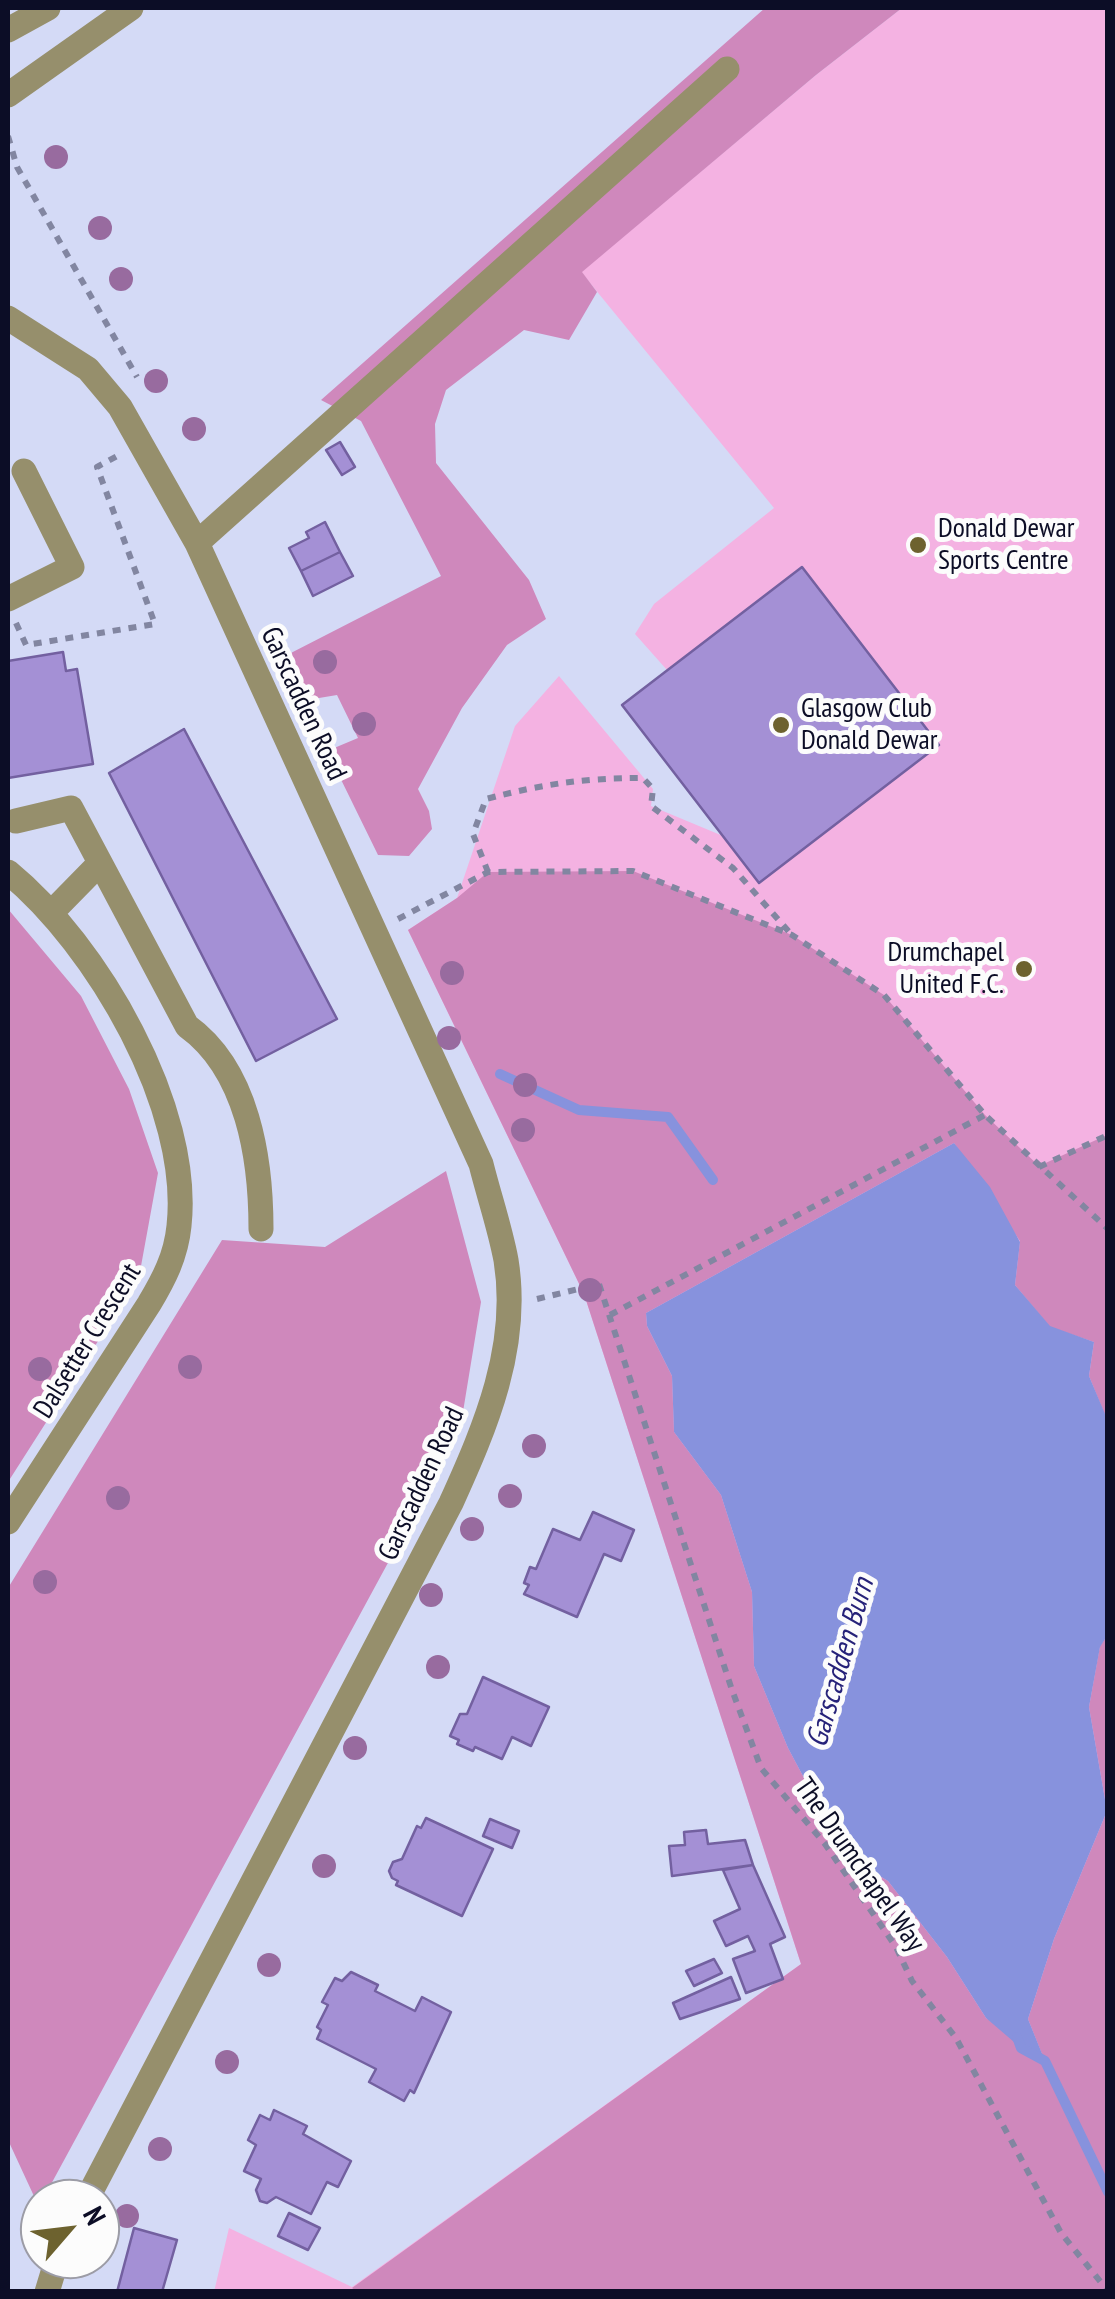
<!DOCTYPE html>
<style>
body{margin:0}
#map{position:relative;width:1115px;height:2299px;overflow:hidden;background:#d4daf6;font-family:"PT Sans Narrow",sans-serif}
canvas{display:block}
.frame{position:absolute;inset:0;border:10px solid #0c0d26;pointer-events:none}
.north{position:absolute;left:20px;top:2179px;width:100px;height:100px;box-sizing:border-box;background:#fcfcfc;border:2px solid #9c9ca6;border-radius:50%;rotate:62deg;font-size:28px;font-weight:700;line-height:40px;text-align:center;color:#0c0d26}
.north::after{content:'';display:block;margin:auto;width:35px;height:45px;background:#6d622f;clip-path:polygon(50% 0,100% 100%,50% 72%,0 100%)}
</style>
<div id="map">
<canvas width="1115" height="2299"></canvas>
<div class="frame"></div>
<div class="north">N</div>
</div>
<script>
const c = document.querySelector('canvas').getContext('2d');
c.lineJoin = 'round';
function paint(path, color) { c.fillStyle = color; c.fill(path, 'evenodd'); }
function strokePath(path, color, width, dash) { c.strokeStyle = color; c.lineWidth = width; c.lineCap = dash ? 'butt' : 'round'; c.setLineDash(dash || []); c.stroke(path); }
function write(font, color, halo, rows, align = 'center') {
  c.font = font + ' "PT Sans Narrow",sans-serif'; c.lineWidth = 10; c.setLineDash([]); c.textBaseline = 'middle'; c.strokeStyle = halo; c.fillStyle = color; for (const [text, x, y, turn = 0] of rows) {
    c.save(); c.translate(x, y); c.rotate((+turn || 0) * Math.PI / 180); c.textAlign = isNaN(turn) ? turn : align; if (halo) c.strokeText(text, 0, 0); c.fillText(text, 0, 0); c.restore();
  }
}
paint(new Path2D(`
 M902,8h205v2283l-893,1 15,-64 123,59 449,-323 -217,-670 -176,-364 49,-32 58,-172 44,-50 94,113 -2,17 72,30 -101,-131 45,-35 -32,-36 19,-30 120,-96 -193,-236 235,-197z`), '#f4b2e2');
paint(new Path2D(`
 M765,8h137l-86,67 -234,197 15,20 -28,48 -45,-10 -78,60 -11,34 1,39 93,117 17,39 -39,26 -45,63 -44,81 11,22 3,18 -23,27 -31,-1 -51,-104 31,-13 -21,-43 -30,5 -20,-45 154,-79 -80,-155 -40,-21z
 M633,871l159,64 92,60 101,120 54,51 68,-31v285l-18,-44 5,-34 -44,-15 -35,-42 5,-44 -66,-98 -308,170 1,13 25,50 2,56 47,63 31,97 2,74 34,82 57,107 43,26 59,76 39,61 58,41 -16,-40 26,-80 53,-128 -18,-104 11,-61 7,-10v655l-749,1 -6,-4 449,-324 -217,-670 -176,-364 49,-32 31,-26z
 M8,909l73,87 48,93 29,84 -19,104 -131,205z
 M446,1171l35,131 -21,128 -417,769h-3l-1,8 -31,-67v-552l214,-348 103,7z`), '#cf88bc');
paint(new Path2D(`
 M954,1143l36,44 30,55 -5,43 35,41 44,16 -5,34 19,45 -1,215 -7,11 -11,60 18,104 -53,128 -26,80 17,42 -24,-13 -35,-30 -39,-61 -59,-76 -43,-26 -57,-107 -34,-82 -2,-74 -31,-97 -47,-63 -2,-56 -25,-50 -1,-13z`), '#8792dd');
strokePath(new Path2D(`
 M500,1074l79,36 89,7 45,63
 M1017,2037l4,11 24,13 63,131`), '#8792dd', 10);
const building = new Path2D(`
 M340,442l15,25 -13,8 -16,-25z
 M325,522l15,30 -39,19 -12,-23 20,-10 -3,-6z
 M340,552l13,24 -40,20 -12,-25z
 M802,567l137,178 -180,138 -137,-178z
 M63,652l3,19 11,-2 16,95 -85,14v-117z
 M184,729l153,290 -81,42 -147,-288z
 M593,1512l41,18 -13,31 -17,-7 -27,63 -53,-23 5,-9 -5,-2 6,-16 6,2 17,-40 27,11z
 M483,1677l66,30 -18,39 -19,-9 -10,22 -27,-12 -2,4 -16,-7 2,-4 -9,-4 10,-22h7z
 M426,1818l67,31 -31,67 -66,-31 2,-4 -6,-3 -3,-7 4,-9 9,-3 15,-33 4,2z
 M490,1819l29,12 -7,17 -29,-12z
 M706,1830l2,14 37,-4 8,25 -81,11 -3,-30 16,-1 -1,-13z
 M753,1865l32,72 -15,7 13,35 -37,14 -13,-34 22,-8 -7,-15 -22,10 -12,-25 26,-12 -17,-39z
 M714,1959l8,14 -28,13 -8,-15z
 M351,1972l27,13 -3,6 40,20 7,-14 29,15 -37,81 -4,-3 -6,11 -35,-19 7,-13 -59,-30 4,-9 -4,-3 11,-22 -6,-3 13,-24 7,3z
 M731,1977l9,22 -60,20 -7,-16z
 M274,2110l33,16 -4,8 48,27 -13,26 -11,-5 -16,32 -35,-17 -9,6 -7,-2 -4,-11 5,-11 -17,-8 12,-26 -8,-5 12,-25 10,5z
 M289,2213l31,15 -12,22 -30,-14z
 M134,2228l43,12 -15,52h-45z`);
paint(building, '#a490d5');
strokePath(building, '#7360a0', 2.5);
strokePath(new Path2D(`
 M8,136l9,31 120,210
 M16,623l10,22 129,-21 -58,-157 22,-12
 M488,872l-15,-38 13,-35c57,-15 98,-21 157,-21l10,11 -2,17 82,62 58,66
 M398,919l90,-47 145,-1 159,64 92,60 101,120 123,114
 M1039,1167l69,-32
 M537,1299l62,-15 133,406 29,78 64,76 71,103 16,34 44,57 105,195 47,58
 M610,1315l375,-200`), '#8286a1', 6, [8, 8]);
strokePath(new Path2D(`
 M8,30l40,-22
 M8,95l123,-87
 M8,318l80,51 32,38 77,136 284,621c8,32 19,64 25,96 14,86 -20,166 -55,243l-364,696
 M197,543l530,-474
 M8,599l64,-32 -48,-96
 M16,821l55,-13 116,218c61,44 74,133 74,203
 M8,872c89,73 184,236 171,354 -3,30 -15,53 -30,78l-141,218
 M51,913l49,-50
 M47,2292l10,-33`), '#968f6c', 25);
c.fillStyle = '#986b9f';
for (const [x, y] of [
 [56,157],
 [100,228],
 [121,279],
 [156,381],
 [194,429],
 [325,662],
 [364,724],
 [452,973],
 [449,1038],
 [525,1085],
 [523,1130],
 [590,1290],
 [190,1367],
 [40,1369],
 [534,1446],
 [510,1496],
 [118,1498],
 [472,1529],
 [45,1582],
 [431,1595],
 [438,1667],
 [355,1748],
 [324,1866],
 [269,1965],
 [227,2062],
 [160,2149],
 [127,2216]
]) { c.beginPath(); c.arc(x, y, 12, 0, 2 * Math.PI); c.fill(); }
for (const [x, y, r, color] of [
 [918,545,10,"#6d622f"],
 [781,725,10,"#6d622f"],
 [1024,969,10,"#6d622f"]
]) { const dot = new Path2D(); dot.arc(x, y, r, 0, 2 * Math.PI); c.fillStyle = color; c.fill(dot); strokePath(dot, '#fcfcfc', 4); }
write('28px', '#0c0d26', '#fcfcfc', [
 ["Donald Dewar",938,529],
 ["Sports Centre",938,561],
 ["Glasgow Club",801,709],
 ["Donald Dewar",801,741],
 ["Drumchapel",1004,953,"right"],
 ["United F.C.",1004,985,"right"]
], 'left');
write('28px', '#0c0d26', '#fcfcfc', [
 ["Garscadden Road",303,704,65],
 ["Dalsetter Crescent",88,1341,-58],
 ["Garscadden Road",422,1484,-65],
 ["The Drumchapel Way",859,1865,55]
]);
write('italic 30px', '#262279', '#fcfcfc', [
 ["Garscadden Burn",841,1663,-74]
]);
</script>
